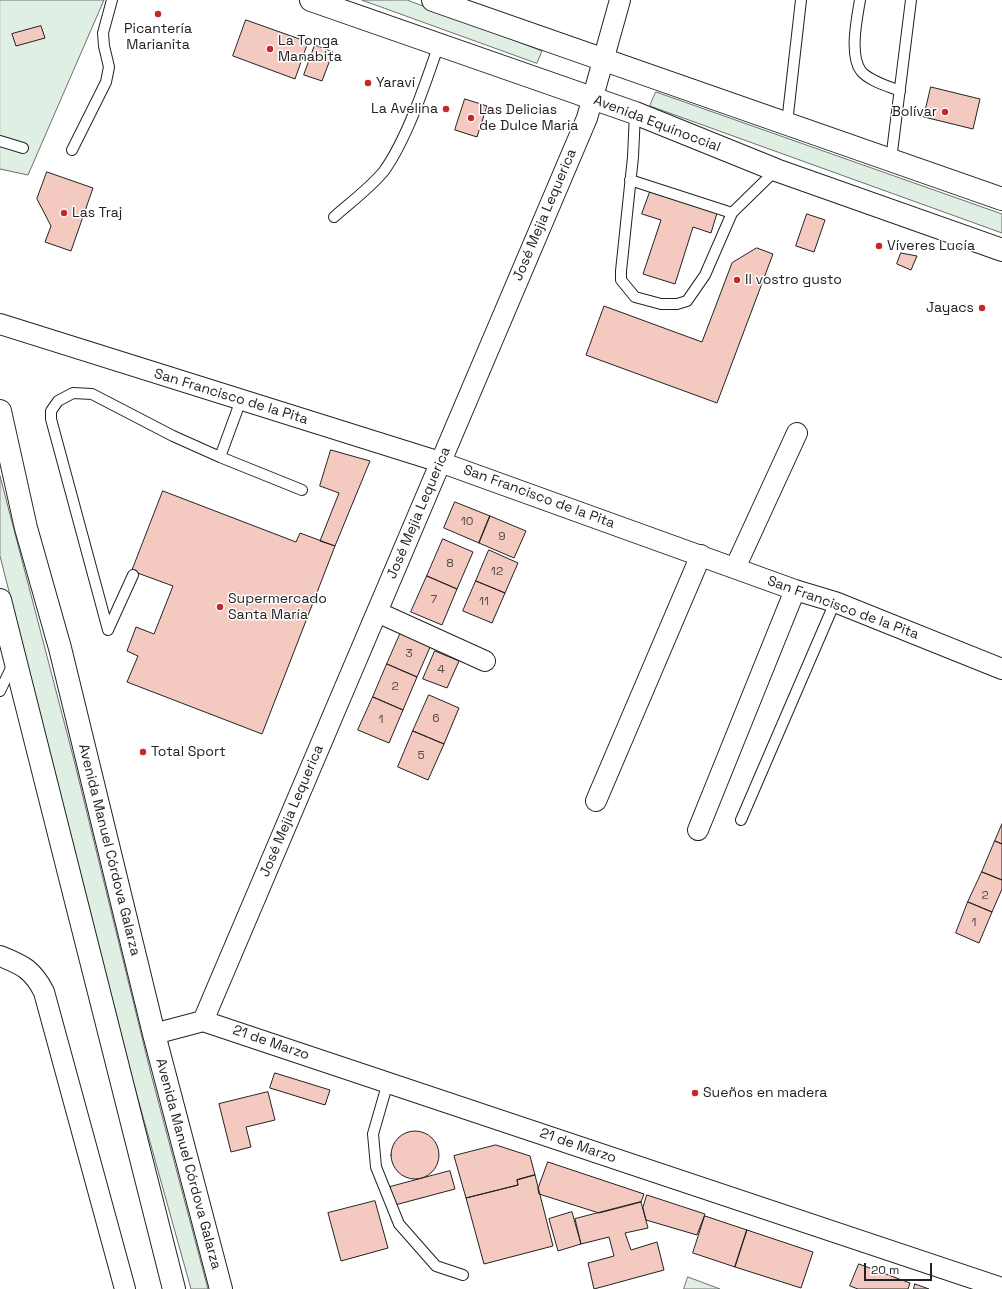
<!DOCTYPE html>
<meta charset="utf-8">
<style>
body{margin:0}
#map{position:relative;width:1002px;height:1289px;overflow:hidden;background:#fff;font-family:"Space Grotesk",sans-serif}
canvas{display:block}
.scale{position:absolute;left:864px;top:1263px;width:68px;height:18px;box-sizing:border-box;border:2px solid #222;border-top:0;padding-left:5px;font-size:12px;line-height:14px;white-space:nowrap;color:#222;-webkit-text-stroke:3px #fff;paint-order:stroke}
</style>
<div id="map">
<canvas width="1002" height="1289"></canvas>
<div class="scale">20 m</div>
</div>
<script>
const c = document.querySelector('canvas').getContext('2d');
c.lineJoin = 'round';
function paint(path, color) { c.fillStyle = color; c.fill(path, 'evenodd'); }
function strokePath(path, color, width, dash) { c.strokeStyle = color; c.lineWidth = width; c.lineCap = dash ? 'butt' : 'round'; c.setLineDash(dash || []); c.stroke(path); }
function write(font, color, halo, rows, align = 'center') {
  c.font = font + ' "Space Grotesk",sans-serif'; c.lineWidth = 3; c.setLineDash([]); c.textBaseline = 'middle'; c.strokeStyle = halo; c.fillStyle = color; for (const [text, x, y, turn = 0] of rows) {
    c.save(); c.translate(x, y); c.rotate((+turn || 0) * Math.PI / 180); c.textAlign = isNaN(turn) ? turn : align; if (halo) c.strokeText(text, 0, 0); c.fillText(text, 0, 0); c.restore();
  }
}
const green = new Path2D(`
 M0,0h104l-76,175 -28,-6z
 M362,0h45l135,51 -5,12z
 M656,92l346,122v19l-352,-127z
 M0,476l74,284 77,314 57,215h-17l-58,-208 -133,-525z
 M688,1277l32,12h-36z`);
paint(green, '#e0efe3');
strokePath(green, '#6f6f6f', 1);
const building = new Path2D(`
 M246,20l62,22 -13,37 -62,-23z
 M41,26l4,12 -29,8 -4,-12z
 M315,45l18,7 -11,29 -18,-6z
 M931,87l49,12 -7,30 -49,-12z
 M465,99l22,7 -10,31 -22,-7z
 M47,172l46,16 -22,63 -26,-9 6,-16 -14,-27z
 M650,192l67,21 -6,20 -18,-6 -18,57 -32,-10 18,-54 -19,-6z
 M807,214l18,6 -11,32 -18,-6z
 M757,248l16,6 -56,149 -131,-48 18,-49 98,36 30,-79z
 M901,253l16,3 -6,14 -14,-6z
 M331,450l39,11 -35,85 -15,-5 19,-48 -19,-7z
 M163,491l133,51 4,-9 35,13 -73,188 -135,-52 11,-26 -11,-5 9,-24 18,7 19,-48 -41,-15z
 M455,502l35,14 -11,27 -35,-15z
 M490,516l36,15 -12,27 -35,-15z
 M443,539l30,13 -16,37 -30,-13z
 M489,550l29,13 -13,30 -29,-12z
 M427,576l30,13 -15,36 -31,-13z
 M476,581l29,12 -13,30 -29,-12z
 M401,632l30,13 -14,32 -30,-13z
 M435,651l24,10 -12,27 -24,-9z
 M387,664l30,13 -14,33 -30,-13z
 M429,695l30,13 -15,36 -31,-13z
 M373,697l30,13 -14,33 -31,-13z
 M413,731l31,13 -16,36 -30,-13z
 M1002,824v20l-7,-3z
 M995,841l7,3v36l-20,-8z
 M982,872l20,8v9l-10,23 -24,-10z
 M968,902l24,10 -13,31 -23,-10z
 M275,1073l55,17 -5,15 -55,-17z
 M268,1092l7,28 -29,7 5,20 -20,5 -12,-48z
 M391 1155a24 24 0 1 1 48 0a24 24 0 1 1-48 0Z
 M496,1145l34,11 5,19 -18,5 1,5 -52,13 -12,-42z
 M548,1162l96,32 -3,8 -42,11 -60,-19 -1,-5z
 M450,1171l5,18 -60,16 -5,-18z
 M535,1175l18,71 -69,18 -18,-66 52,-13 -1,-5z
 M647,1195l58,19 -8,21 -51,-15 -3,-12z
 M375,1201l13,47 -47,13 -13,-48z
 M641,1202l7,26 -23,5 6,17 26,-8 7,28 -70,19 -6,-26 26,-7 -5,-19 -28,7 -6,-25z
 M572,1212l9,32 -23,7 -9,-32z
 M705,1216l42,14 -12,37 -42,-14z
 M747,1230l66,22 -12,36 -66,-21z
 M859,1264l51,19 -2,6h-50l-8,-3z
 M915,1284l14,5h-15z`);
paint(building, '#f3c9c0');
strokePath(building, '#222', 1);
const service = new Path2D(`
 M860,0c-3,18 -11,55 1,71 8,10 27,15 39,20
 M635,113l-2,44 -12,114v9l14,17 26,7h16l10,-3 18,-26 27,-62 44,-43
 M787,123l14,-123
 M0,141l23,7
 M72,150l34,-68 3,-15 -5,-21 -1,-13 9,-33
 M891,160l20,-160
 M630,180l102,33
 M334,217c17,-15 36,-29 50,-46 23,-32 42,-89 55,-127
 M220,457l21,-57
 M108,630l-57,-211v-8l7,-10 15,-8 19,1 81,42 47,21 82,33
 M108,630l25,-55
 M0,691l13,-27
 M741,820l94,-218
 M388,1082l-15,52 3,33 23,57 37,42 27,9`);
const minor = new Path2D(`
 M0,324l440,138 355,128 40,12 167,67
 M735,568l62,-135
 M377,612l108,49
 M596,801l105,-246
 M698,830l97,-240
 M0,956c23,9 33,14 44,36l81,297
 M203,1021l384,-903 33,-118
 M154,1034l49,-13 799,267`);
const secondary = new Path2D(`
 M311,0l324,113 141,57 226,80
 M433,0l569,199`);
const primary = new Path2D(`
 M0,411l26,117 34,120 94,386 67,255
 M0,600l174,689`);
strokePath(service, '#222', 12);
strokePath(minor, '#222', 22);
strokePath(secondary, '#222', 24);
strokePath(primary, '#222', 24);
strokePath(service, '#fff', 10);
strokePath(minor, '#fff', 20);
strokePath(secondary, '#fff', 22);
strokePath(primary, '#fff', 22);
for (const [x, y, r, color] of [
 [158,14,4,"#c62828"],
 [270,49,4,"#c62828"],
 [368,83,4,"#c62828"],
 [446,109,4,"#c62828"],
 [945,112,4,"#c62828"],
 [471,118,4,"#c62828"],
 [64,213,4,"#c62828"],
 [879,246,4,"#c62828"],
 [737,280,4,"#c62828"],
 [982,308,4,"#c62828"],
 [220,607,4,"#c62828"],
 [143,752,4,"#c62828"],
 [695,1093,4,"#c62828"]
]) { const dot = new Path2D(); dot.arc(x, y, r, 0, 2 * Math.PI); c.fillStyle = color; c.fill(dot); strokePath(dot, '#fff', 1.5); }
write('12px', '#564c4a', null, [
 ["10",467,522],
 ["9",502,537],
 ["8",450,564],
 ["12",497,572],
 ["7",434,600],
 ["11",484,602],
 ["3",409,654],
 ["4",441,670],
 ["2",395,687],
 ["6",436,719],
 ["1",381,720],
 ["5",421,756],
 ["2",985,896],
 ["1",974,923]
]);
write('14px', '#222', '#fff', [
 ["Picantería",158,29,"center"],
 ["Marianita",158,45,"center"],
 ["La Tonga",278,41],
 ["Manabita",278,57],
 ["Yaraví",376,83],
 ["La Avelina",438,109,"right"],
 ["Las Delicias",479,110],
 ["de Dulce Maria",479,126],
 ["Bolívar",937,112,"right"],
 ["Las Traj",72,213],
 ["Víveres Lucía",887,246],
 ["Il vostro gusto",745,280],
 ["Jayacs",974,308,"right"],
 ["Supermercado",228,599],
 ["Santa María",228,615],
 ["Total Sport",151,752],
 ["Sueños en madera",703,1093]
], 'left');
write('14px', '#222', '#fff', [
 ["Avenida Equinoccial",657,124,21],
 ["José Mejia Lequerica",545,215,-67],
 ["San Francisco de la Pita",231,397,17],
 ["San Francisco de la Pita",539,497,20],
 ["José Mejia Lequerica",419,513,-67],
 ["San Francisco de la Pita",843,608,20],
 ["José Mejia Lequerica",292,811,-67],
 ["Avenida Manuel Córdova Galarza",109,850,76],
 ["21 de Marzo",271,1043,19],
 ["21 de Marzo",578,1146,19],
 ["Avenida Manuel Córdova Galarza",188,1164,75]
]);
</script>
